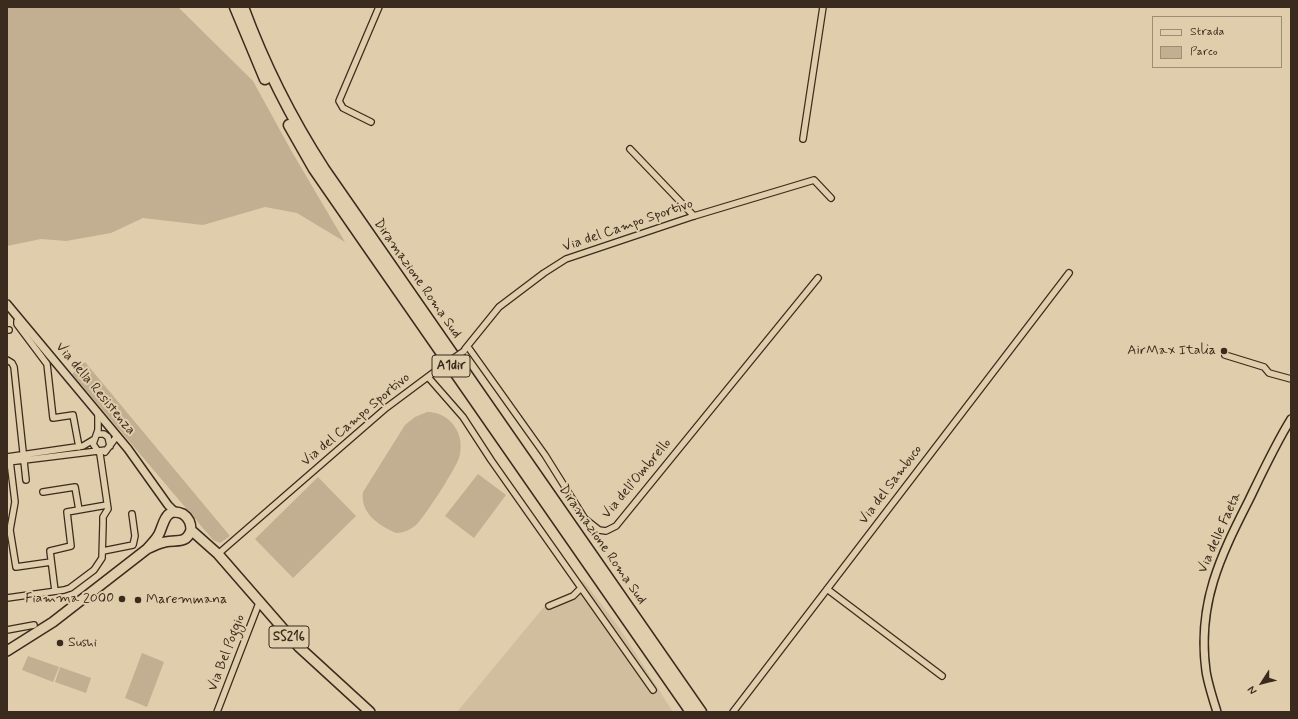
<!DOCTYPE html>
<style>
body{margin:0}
#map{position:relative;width:1298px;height:719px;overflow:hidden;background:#e0cdab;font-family:Mynerve,sans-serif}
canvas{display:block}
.frame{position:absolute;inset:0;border:8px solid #3b2a1e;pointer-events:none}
.legend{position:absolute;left:1152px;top:16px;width:130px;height:52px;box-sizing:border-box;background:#e0cdab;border:1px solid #9e8c73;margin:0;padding:5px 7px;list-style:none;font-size:12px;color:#3b2a1e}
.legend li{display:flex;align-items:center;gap:8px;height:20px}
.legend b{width:20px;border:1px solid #9e8c73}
.north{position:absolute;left:1242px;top:663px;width:40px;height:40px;-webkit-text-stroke:3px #e0cdab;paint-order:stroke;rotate:234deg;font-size:11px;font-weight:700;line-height:16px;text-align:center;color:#3b2a1e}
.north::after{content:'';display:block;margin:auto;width:14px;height:18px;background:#3b2a1e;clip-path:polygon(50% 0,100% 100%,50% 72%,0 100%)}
</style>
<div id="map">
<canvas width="1298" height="719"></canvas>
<div class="frame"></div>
<ul class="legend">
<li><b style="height:5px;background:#e0cdab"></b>Strada</li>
<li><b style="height:11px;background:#c2af91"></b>Parco</li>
</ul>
<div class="north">N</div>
</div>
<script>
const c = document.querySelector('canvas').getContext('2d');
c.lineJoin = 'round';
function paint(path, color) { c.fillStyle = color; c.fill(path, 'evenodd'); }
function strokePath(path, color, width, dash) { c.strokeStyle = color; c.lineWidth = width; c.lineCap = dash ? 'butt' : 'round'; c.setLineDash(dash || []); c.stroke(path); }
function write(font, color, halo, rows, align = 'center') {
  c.font = font + ' Mynerve,sans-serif'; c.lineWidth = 4; c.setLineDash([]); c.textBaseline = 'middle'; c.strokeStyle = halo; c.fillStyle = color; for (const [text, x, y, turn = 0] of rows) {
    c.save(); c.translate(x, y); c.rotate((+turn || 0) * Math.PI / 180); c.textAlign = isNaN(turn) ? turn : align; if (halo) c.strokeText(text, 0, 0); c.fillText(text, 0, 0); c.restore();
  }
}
paint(new Path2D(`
 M583,580l35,46 55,86h-216l91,-110 18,-6 8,-5z`), '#d1be9e');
paint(new Path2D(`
 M7,7h171l75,74 39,71 53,90 -48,-29 -32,-6 -62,18 -60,-7 -32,15 -45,8 -25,-2 -34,7z
 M85,362l145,174 -10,7 -7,-3 -141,-166z
 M427,412c24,0 39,23 32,46 -3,10 -35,60 -43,67 -6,5 -13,8 -20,8 -18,-8 -36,-20 -33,-41l42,-67 10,-8z
 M478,474l28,21 -32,43 -29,-22z
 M318,477l38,39 -63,62 -38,-39z
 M142,653l22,9 -17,45 -22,-9z
 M28,656l31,11 -6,15 -31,-12z
 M60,667l31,11 -5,15 -31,-11z`), '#c2af91');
const minor = new Path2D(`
 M371,122l-28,-14 -4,-7 40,-94
 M803,139l20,-132
 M630,149l64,67
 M19,319l-2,2v3l30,40 6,54 20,-3 6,32
 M7,330h2
 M468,347l77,108 40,64 14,11 7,1 10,-5 202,-248
 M465,349l34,-42 45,-34 22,-14 128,-43 120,-36 17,18
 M1225,355l39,12 5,6 22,6
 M7,360l5,3 2,4 12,113
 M428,377l35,40 28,43 162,230
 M98,434h6l4,3 2,9
 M105,452l12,-16
 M7,457l76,-11 10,-6
 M10,461l5,41 -5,28 6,37 35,-5
 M8,462l98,-12
 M43,492l32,-5 4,23
 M103,551l30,-6 2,-9 -3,-22
 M218,554l168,-146 55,-41
 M827,589l115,87
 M55,591l-5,-40 21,-5 -4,-34 40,-7
 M7,598l57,-8 6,-2 24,-18 8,-12 1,-34v-7l5,-8 -8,-55 -7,-10 5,-14v-17
 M549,606l24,-10 8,-8
 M7,630l27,-5
 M217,712l42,-109
 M733,712l336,-439`);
const tertiary = new Path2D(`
 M7,304l121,145 40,56 8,8
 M1217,712c-4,-13 -9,-28 -11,-41 -9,-67 14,-114 43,-171 13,-27 26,-55 42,-81`);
const primary = new Path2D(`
 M191,530l27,24 81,93 71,65
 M7,651l46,-29 94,-73c4,-5 9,-9 12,-15 5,-10 6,-28 24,-20 6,4 8,10 8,16 -5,15 -15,9 -26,12 -6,1 -12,4 -18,7`);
const motorway = new Path2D(`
 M235,7l30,72
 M243,7c21,57 48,111 81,162l377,543
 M289,125l25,44 47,68 330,475`);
strokePath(minor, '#3b2a1e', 8);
strokePath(tertiary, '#3b2a1e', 10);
strokePath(primary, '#3b2a1e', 12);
strokePath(motorway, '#3b2a1e', 13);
strokePath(minor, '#e0cdab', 5.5);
strokePath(tertiary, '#e0cdab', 7);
strokePath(primary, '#e0cdab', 9);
strokePath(motorway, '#e0cdab', 10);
const minorBridge = new Path2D(`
 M441,367l23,-16`);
strokePath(minorBridge, '#3b2a1e', 8, []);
strokePath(minorBridge, '#e0cdab', 5.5);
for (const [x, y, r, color] of [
 [1224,351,4,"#3b2a1e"],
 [122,599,4,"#3b2a1e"],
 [138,600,4,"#3b2a1e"],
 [60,643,4,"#3b2a1e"]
]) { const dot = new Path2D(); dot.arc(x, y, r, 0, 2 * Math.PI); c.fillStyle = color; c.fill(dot); strokePath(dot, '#e0cdab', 1.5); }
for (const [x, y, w] of [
 [451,366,38],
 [289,637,40]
]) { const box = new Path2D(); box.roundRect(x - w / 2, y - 11, w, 22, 3); c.fillStyle = '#e0cdab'; c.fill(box); strokePath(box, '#3b2a1e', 1); }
write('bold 13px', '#3b2a1e', null, [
 ["A1dir",451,366],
 ["SS216",289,637]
]);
write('14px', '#3b2a1e', '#e0cdab', [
 ["Via del Campo Sportivo",628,226,-19],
 ["Diramazione Roma Sud",417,279,55],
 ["Via della Resistenza",95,389,50],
 ["Via del Campo Sportivo",356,420,-40],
 ["Via dell'Ombrello",637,479,-50],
 ["Via del Sambuco",891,485,-53],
 ["Via delle Faeta",1220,533,-66],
 ["Diramazione Roma Sud",602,545,55],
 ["Via Bel Poggio",227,653,-69]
]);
write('14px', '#3b2a1e', '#e0cdab', [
 ["AirMax Italia",1216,351],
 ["Fiamma 2000",114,599],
 ["Maremmana",146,600,"left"],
 ["Sushi",68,643,"left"]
], 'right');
</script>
